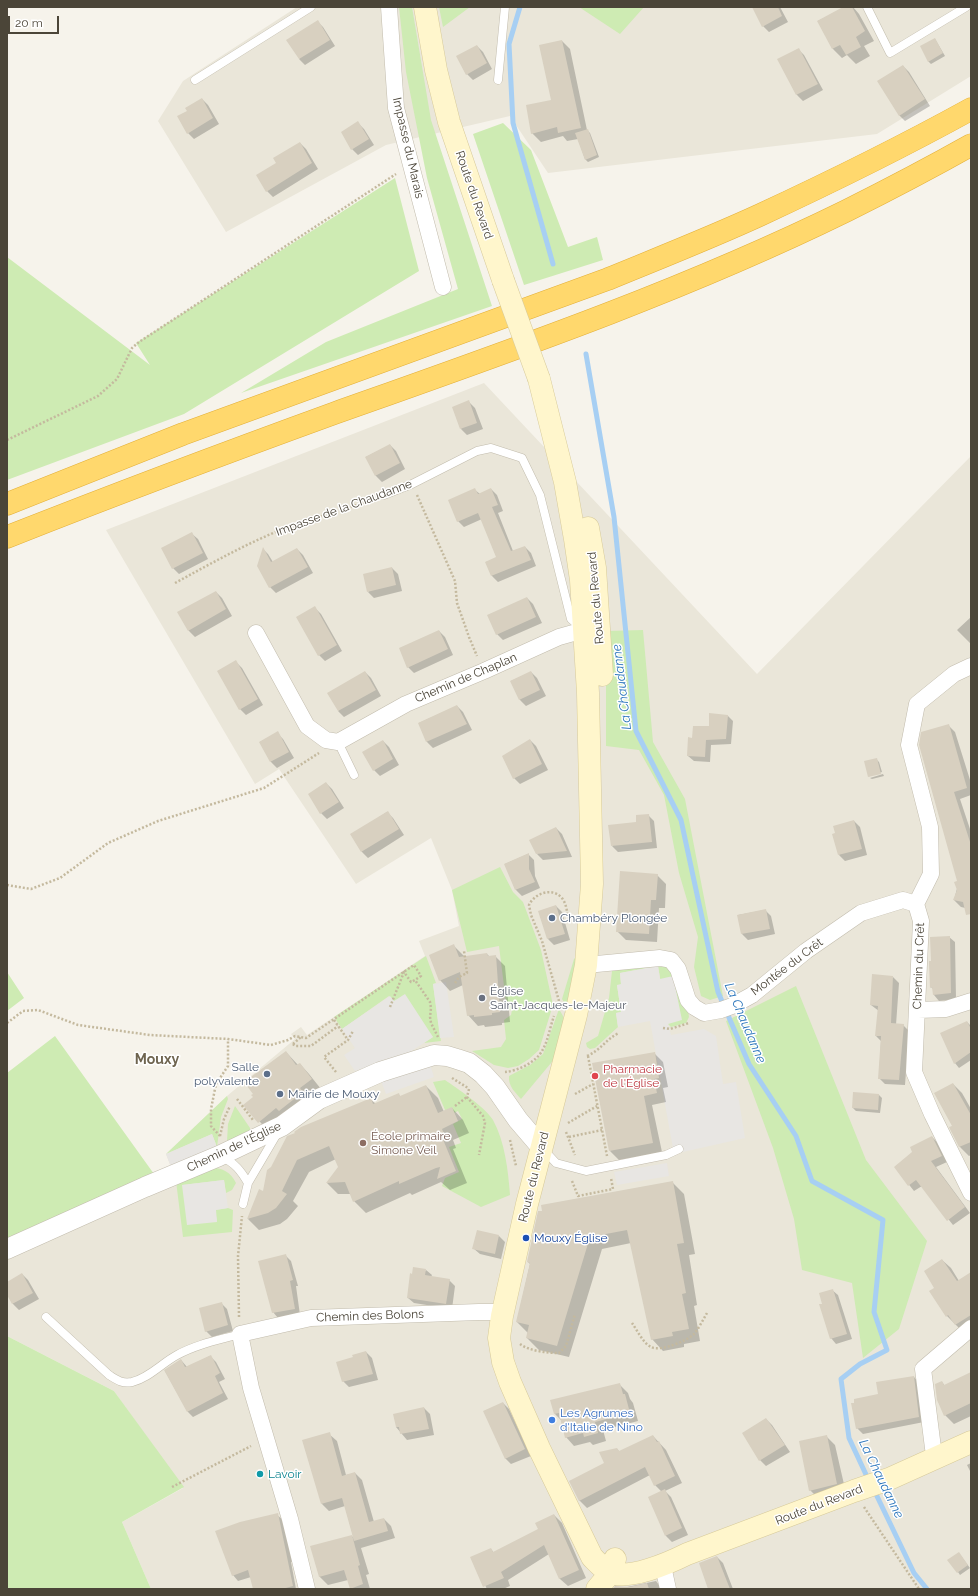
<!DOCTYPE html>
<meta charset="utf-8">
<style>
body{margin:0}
#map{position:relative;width:978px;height:1596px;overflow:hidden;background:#f6f3eb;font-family:Raleway,sans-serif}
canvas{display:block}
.frame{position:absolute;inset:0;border:8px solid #4b4538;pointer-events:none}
.scale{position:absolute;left:8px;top:16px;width:51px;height:18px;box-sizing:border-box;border:2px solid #4b4538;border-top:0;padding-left:5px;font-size:12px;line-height:14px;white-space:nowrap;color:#4b4538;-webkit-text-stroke:3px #fff;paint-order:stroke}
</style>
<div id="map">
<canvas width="978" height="1596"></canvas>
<div class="frame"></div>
<div class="scale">20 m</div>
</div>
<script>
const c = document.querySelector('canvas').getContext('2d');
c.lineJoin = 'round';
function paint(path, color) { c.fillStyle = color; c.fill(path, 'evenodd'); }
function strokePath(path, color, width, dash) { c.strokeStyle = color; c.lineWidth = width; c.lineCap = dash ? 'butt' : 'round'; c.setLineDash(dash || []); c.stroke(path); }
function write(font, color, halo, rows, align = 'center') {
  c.font = font + ' Raleway,sans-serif'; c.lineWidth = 3; c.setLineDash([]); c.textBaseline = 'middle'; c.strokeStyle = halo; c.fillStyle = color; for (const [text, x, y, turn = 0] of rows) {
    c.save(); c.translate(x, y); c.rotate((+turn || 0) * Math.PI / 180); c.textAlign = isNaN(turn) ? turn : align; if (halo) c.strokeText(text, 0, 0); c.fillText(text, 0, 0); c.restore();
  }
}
paint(new Path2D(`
 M297,7h674v69l-94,58 -329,39 -38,-57 -124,29 -160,87 -68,-111 25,-40z
 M484,383l273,291 214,-218v1133h-820l-29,-67 61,-34 -69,-97 -107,-55v-78l164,-91 -5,-13 61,-58 68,-57 -4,-5 10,-7 6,8 118,-79 -6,-15 40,-15 -7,-36 -21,-52 -75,46 -77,-115 -24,15 -149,-254z`), '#eae6d9');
paint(new Path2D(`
 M399,7h13l19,113 61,186 -251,87 85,-51 132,-53 -31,-111 -21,-106z
 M439,7h31l-27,20z
 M579,7h65l-24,27z
 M503,123l28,27 37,97 29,-10 6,23 -79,25 -51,-151z
 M395,178l24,93 -235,143 -177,66v-223l143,108 -14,-22z
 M643,630l10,112 32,57 38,197 -13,4 -9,-4 -7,-29 4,-30 -19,-64 -15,-78 -25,-45 -33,-4v-115z
 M500,867l13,25 10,10 18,48 12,55 -14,45 -10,9 -11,7 -10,2 -14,-3 -22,-14 29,-4 5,-8 -2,-19 7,-5 1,-5h-5l-8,-64 -32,6 -15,-62z
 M426,956l10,27 -3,1 8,57 -17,2 9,-6 -39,-35 -5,-6 -47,33 -8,-12z
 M576,957h3l-11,45h-4l-2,-3 12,-40z
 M658,963l10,3 8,8 12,36 1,7 -3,6 -15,4 -3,-3 -10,-58 -38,7 1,12h-4l4,27 -5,1 2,14 -23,21 -5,1 -3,-2 -1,-4 12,-7 11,-38 3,-27z
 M7,972l17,26 -17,13z
 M796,986l70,174 61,81 -28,88 -36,29 -11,-75 -50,-13 -8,-51 -21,-71 -47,-127z
 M559,1009l4,7 2,9 -9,32 -35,42c-6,-7 -13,-13 -12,-23l21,-11 13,-11z
 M55,1036l99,138 -147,84v-185z
 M445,1080c12,8 41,28 48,40 12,22 15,50 17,75l-29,12 -39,-21 3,-8 14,-6 -10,-25 12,-4 -8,-19 9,-5 -4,-8 -4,2 -9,-3 -12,-28z
 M227,1096l1,3 -7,18 -4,30 -5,-13 -46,20z
 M235,1106l15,22v3l-23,10 1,-17z
 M210,1167c12,1 21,5 26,16l-4,7 -6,3 -2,-13 -42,5 35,36 -2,-11 13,-2 5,2 -1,22 -49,5 -7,-56z
 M7,1336l107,55 70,96 -62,35 29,67h-144z`), '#ceebb3');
paint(new Path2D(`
 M658,966l2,13 13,-3 9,44 -14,4 3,11 33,-6 12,7 7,48 13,-2 9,56 -71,16 -24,-133 -32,6 -2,-14 5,-1 -4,-27 4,-1 -1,-11z
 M446,982l8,55 -14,1 -7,-54z
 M405,994l28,43 -23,15 -55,19 -11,-16 11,-7 -13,-19 48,-33 4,5z
 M430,1064l4,13 -48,17 -5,-13z
 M212,1134l5,13 -46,20 -5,-13z
 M667,1163l2,13 -52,9 -3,-13z
 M224,1180l4,28 -12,2 1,12 -30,3 -5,-40z`), '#e8e6e3');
paint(new Path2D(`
 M753,7h27l8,15 -19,10 -6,-6z
 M845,7h8l6,7 15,27 -10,5 6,10 -14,8 -9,-9 -5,3 -9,-9 -15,-28z
 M317,21l6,6 12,19 -30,19 -6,-6z
 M935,39l10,17 -14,8 -3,-3z
 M562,41l8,8 17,81 3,3 9,24 -11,5 -3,-3 -7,-20 -11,2 -4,-5 -22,6 -9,-9 20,-32z
 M477,46l6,6 9,17 -19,11 -6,-6z
 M798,49l6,6 19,35 -20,11 -6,-6 -18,-35z
 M903,66l6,6 21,34 -25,15 -6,-6z
 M202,99l6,6 11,19 -25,15 -6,-6v-22z
 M358,123l6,6 10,16 -16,10 -6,-6z
 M300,143l6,6 12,20 -45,28 -6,-6 11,-28z
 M469,402l6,6 8,21 -16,6 -6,-6z
 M390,445l6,6 9,18 -23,13 -6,-6 -10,-19z
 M491,489l6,6 6,16 -5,2 15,38 12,-4 6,6 5,13 -38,16 -6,-6 -6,-14 11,-4 -15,-39 -18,8 -6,-6 17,-31 5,4z
 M192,534l6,5 10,20 -29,15 -6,-6z
 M263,549l5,5 5,8 24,-13 6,6 10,18 -37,20 -6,-6z
 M392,568l6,6 4,17 -28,7 -6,-6z
 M216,592l6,6 10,18 -37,21 -6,-6 -10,-18z
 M527,598l6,6 9,19 -39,17 -6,-6z
 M315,608l6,6 21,37 -17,10 -6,-6z
 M971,617v27l-14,-14z
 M439,631l6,6 8,18 -39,18 -6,-6z
 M236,662l6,6 21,37 -17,10 -6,-6z
 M365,672l6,6 10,18 -37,21 -6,-6z
 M531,672l6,6 9,18 -20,10 -6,-6 -9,-19z
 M457,706l6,6 9,18 -39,18 -6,-6 -8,-19z
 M728,716l5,5 -2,23 -20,1 -1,17 -16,-1 -6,-5 5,-17z
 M948,725l7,7 16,51v12l-11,4 11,33 -1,77 -9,-2 -7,-7 5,-19z
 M277,733l6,6 11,19 -17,10 -6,-6 -11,-20z
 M530,740l6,6 12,24 -28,14 -6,-6z
 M383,741l6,6 10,18 -19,11 -6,-6z
 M876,759l3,3 3,10 -13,4v1z
 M883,774l1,2 -12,3 -2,-1z
 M326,783l6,6 12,19 -17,11 -6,-6z
 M387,812l6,6 11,17 -36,23 -6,-6 -10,-17z
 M648,815l6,6 3,27 -39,4 -6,-6 26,-23z
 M854,821l6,6 7,28 -22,6 -6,-6z
 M556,828l6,6 10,23 -29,3 -6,-6z
 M528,854l6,6 1,16 5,12 -18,8 -6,-6 -11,-26z
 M657,875l9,9 -1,24h-6l-2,34 -31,-2 -9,-9z
 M556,906l6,6 8,28 -16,5 -6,-6z
 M765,910l6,6 4,18 -27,6 -6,-6 -4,-19z
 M949,937l6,5 1,57 -17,2 -5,-6v-5l-3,-3 1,-25z
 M454,946l11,11 22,-3 3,3 5,-1 10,10 5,56 -8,1v2l-17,2 -1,-2 -6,1 -10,-11 -5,-30 -13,6 -10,-11 -10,-24z
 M893,977l6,6 -3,42h7l6,6 -4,54 -20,-1 -6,-6 2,-37 -5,-5 3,-25 -8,-6z
 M967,1022l4,4v34l-12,8 -4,-5z
 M286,1052l12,13 2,-1 9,10 12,15 -52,43 -24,-27 9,-8z
 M654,1053l9,9 5,25 -5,1 3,14 -14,3 10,47 -43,8 -9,-9z
 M953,1084l9,9 9,16v46l-2,1 -9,-9 -10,-19 3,-2z
 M426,1086l12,12 6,14 8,-4 11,12 6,13 -16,7 3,8 -3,1 14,34 -17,7 -9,-8 -29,13 -2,-2 -44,20 -12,-12 -3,-7h-13l-11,-11 12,-16 -3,-8 -27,13 -16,29 5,5 -11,13 -7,5 -21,6 -11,-11 16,-27 4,-22 102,-71 6,5 23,-9 2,2z
 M879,1095l3,3 -2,15 -24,-2 -3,-3z
 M932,1137l5,5 10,20 -11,5 34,46 -17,12 -31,-39 -8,5 -19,-24z
 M672,1182l12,12 11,60 -6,1 8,50 -3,1 6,35 -16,3v3l-21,4 -11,-12 -21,-96 -29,6 -33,108 -30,-7 -12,-12 1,-5 -11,-11 13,-58 -2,-2z
 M499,1236l6,6 -4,17 -21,-5 -7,-6z
 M285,1255l6,6 7,25h-2l4,29 -22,3 -5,-6z
 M942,1260l9,8 8,13 12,-7v55l-7,4 -17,-17z
 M426,1270l6,5 -1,2 18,3 6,6 -3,23 -38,-6 -6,-5z
 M22,1274l6,6 11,19 -20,11 -6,-6 -6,-11v-10z
 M832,1290l6,5 14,44 -16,5 -5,-6 -8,-34z
 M221,1303l6,6 6,22 -21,6 -6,-6z
 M366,1352l6,6 6,22 -29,7 -6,-6 11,-23z
 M210,1356l6,6 9,17 -6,3 9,17 -35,18 -5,-5 -23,-41 16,-11 6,7z
 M971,1373v43l-17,8 -9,-9 -3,-33 3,4z
 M914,1377l5,6 5,39 -61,12 -6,-6 22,-33z
 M619,1384l9,9 2,6 3,4 5,18 -35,9 3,11 -13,4 -3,-3 -16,4 -8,-9 -5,-17 -6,-6 -3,-13z
 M503,1403l6,6 22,47 -20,8 -6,-6z
 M424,1408l6,6 4,21 -27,5 -11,-13z
 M766,1419l6,6 18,27 -24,14 -6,-6z
 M329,1434l8,7 9,34 9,-2 7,7 12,42 10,-3 7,7 4,12 -34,10 8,26 -3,1 4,14h-18l-4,-9 -20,5 -9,-9 33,-40 2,3 -9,-33 -16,5 -7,-7 -19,-63z
 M653,1436l13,14 16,33 -17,8 6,6 17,38 -16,7 -6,-6 -4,-44 -7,-7 -5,-10 -63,33 -8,-8 38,-51 3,3z
 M826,1436l9,9 11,48 -27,6 -9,-9z
 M971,1463v10l-4,-8z
 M277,1515l6,5 10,41 -2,1 5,27h-42l-3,-12 -13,4 -5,-6z
 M554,1515l8,8 24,55 -18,8 -8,-7 -11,-25 -41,26 2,6 -7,3h-16l-16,-31 20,-9 3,4 45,-23z
 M961,1556l9,12 -10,7 -2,-3z
 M717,1557l6,6 10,26h-23z
 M656,1581l6,8h-34l-1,-2z`), '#0003');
strokePath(new Path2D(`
 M520,7l-11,37 4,79 40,141
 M586,354l28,163 22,214 45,89 37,172 31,72 47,72 16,45 71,39 -9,92 13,38 -27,14 -19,15 8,59 20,43
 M874,1490l40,83 13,16`), '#a7cff3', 5);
paint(new Path2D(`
 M752,7h26l4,9 -20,11z
 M843,7h9l13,24 -9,6 5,10 -15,8 -6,-10 -8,4 -15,-28z
 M318,20l12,20 -31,19 -13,-19z
 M935,38l8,15 -15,9 -8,-16z
 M562,40l19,88 -23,5 -1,-6 -26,7 -5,-29 25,-5 -12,-55z
 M477,45l10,18 -21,12 -10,-19z
 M799,48l19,36 -22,11 -19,-36z
 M903,65l22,34 -26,17 -22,-35z
 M202,98l11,20 -26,16 -10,-18 10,-5 -2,-3z
 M358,121l11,18 -18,11 -10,-18z
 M588,129l9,26 -12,5 -10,-27z
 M300,142l12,21 -46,29 -10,-17 20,-12 -3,-5z
 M469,400l8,23 -17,6 -8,-22z
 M390,444l10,19 -25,13 -10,-19z
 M475,488l3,6 13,-6 7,17 -6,2 19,44 14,-5 6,14 -40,16 -6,-14 11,-5 -18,-44 -21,9 -9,-22z
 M192,532l11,21 -31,16 -11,-21z
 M263,547l8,15 26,-14 11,19 -39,21 -12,-22z
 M392,567l4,18 -29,7 -4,-18z
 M216,591l10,18 -38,22 -11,-19z
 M527,597l9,20 -40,18 -9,-20z
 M315,606l22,39 -19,11 -22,-39z
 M439,630l9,19 -41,19 -8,-20z
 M236,660l22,39 -19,11 -22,-39z
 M365,671l11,19 -38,21 -11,-18z
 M531,671l9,19 -21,10 -9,-19z
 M457,705l10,19 -41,18 -8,-19z
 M709,713l19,2 -2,24 -20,1 -1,17 -18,-1 1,-19 4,1 1,-12h16z
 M949,724l18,64 -13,4 17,53v69l-5,1 -3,-13 -10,-2 4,-10 -3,-8 3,-1 -38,-136 2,-13z
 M278,731l11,21 -19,10 -11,-20z
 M530,739l12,25 -29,15 -11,-23z
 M383,740l10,19 -20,12 -11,-19z
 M877,758l4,16 -13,3 -4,-16z
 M326,782l13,20 -19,12 -12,-20z
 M388,811l11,18 -38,23 -11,-18z
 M649,814l3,28 -41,4 -3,-21 28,-3v-7z
 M854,820l8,29 -24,6 -6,-21 3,-1 -2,-7z
 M556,827l11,24 -31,3 -7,-14z
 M529,853v16l6,13 -20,8 -11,-26z
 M620,871l38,3 -2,26h-5l-2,34 -33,-2z
 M556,905l9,29 -18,5 -9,-28z
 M766,909l4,20 -29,5 -4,-19z
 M950,936l1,57 -18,2 -1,-8 -2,1 -1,-24v-3h2l-1,-24z
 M454,944l5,13 28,-4 1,3 8,-1 4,57 -8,1v2l-18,2v-2l-7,1 -7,-44 -21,9 -10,-26z
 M872,974l21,2 -2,47 13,1 -5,56 -21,-1 3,-43h-6l3,-30 -8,-1z
 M967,1021l4,8v23l-17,12 -14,-31z
 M286,1051l10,14 4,-2 12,16 -12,9 3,4 -24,19 -3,-3 -18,15 -15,-18 10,-8 -2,-2 2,-1 -9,-12z
 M655,1052l4,26 -5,1 3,14 -13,3 9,47 -44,8 -17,-88z
 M953,1083l18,32v27l-12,5 -10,-20 3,-1 -18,-33z
 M426,1085l12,28 14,-6 6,14 -16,8 3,7 -3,1 14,34 -19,8 3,-12 -4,1 -37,16v-3l-46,21 -8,-20 -19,1 12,-16 -9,-21 -32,14 -15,31 5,3 -11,14 -8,5 -21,6 12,-30 4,2 4,-21 4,-3 16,-31 8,-3 -1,-1 7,-5 70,-29 2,6 26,-11 1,3z
 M853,1092l26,2 -1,16 -26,-2z
 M932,1136l10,20 -11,5 34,46 -18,14 -31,-41 -8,6 -14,-19 18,-15 -2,-5z
 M673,1181l11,62 -7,1 9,49 -4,1 7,35 -17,3 1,4 -22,4 -24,-110 -37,7 -33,109 -31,-8 3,-13 -13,-3 14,-59 -3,-1 11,-51h4l-1,-6z
 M477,1230l22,5 -4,19 -23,-5z
 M286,1254l7,26 -3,1 5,28 -23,4 -14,-52z
 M942,1259l15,22 14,-9v43l-16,10 -7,-10 -2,2 -17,-26 5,-3 -10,-17z
 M413,1267l13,2 -1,6 25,4 -4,25 -39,-6 3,-25 2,1z
 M22,1273l11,20 -21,11 -5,-9v-13z
 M833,1289l14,45 -17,5 -11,-35h3l-3,-11z
 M222,1302l6,23 -23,7 -6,-24z
 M366,1351l7,23 -31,8 -6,-20 17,-5 -1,-2z
 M211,1355l9,18 -5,3 8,17 -36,19 -23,-42 17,-11 4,8z
 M971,1372v31l-27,13 -7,-16 -2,-16 7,-3 2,4z
 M914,1376l5,41 -63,12 -5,-26h3v-4l24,-5 -2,-12z
 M620,1383l3,11h2l5,19 -35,9 3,11 -14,4 -1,-4 -18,5 -6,-25 -5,1 -4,-14z
 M503,1402l22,47 -20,10 -22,-48z
 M424,1407l5,22 -29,5 -1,-7h-3l-3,-13z
 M766,1418l19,27 -26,16 -17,-28z
 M330,1432l12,44 13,-4 14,50 15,-4 4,13 -34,10 -12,-43 -21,6 -19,-64z
 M653,1435l4,7 2,-1 16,35 -21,10 -9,-19 -66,34 -10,-20 35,-18 -5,-11 18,-4 2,3z
 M827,1435l10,49 -28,7 -10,-50z
 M665,1489l17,39 -17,8 -17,-39z
 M278,1513l15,73 -11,3h-29l-5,-19 -16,6 -17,-45 25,-9z
 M554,1514l25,56 -20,9 -15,-34 -43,27 3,6 -21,9 -13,-30 21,-9 2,4 45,-23 -3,-6z
 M352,1535l8,30 -2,1 5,18 -13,5 -6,-19 -25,7 -9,-31z
 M959,1552l9,13 -11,8 -10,-13z
 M717,1556l13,33h-22l-9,-26z
 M647,1583l2,6h-36l2,-3 14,1z`), '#d8d0c0');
const service = new Path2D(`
 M867,7l23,46 76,-46
 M195,80l116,-73
 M498,80l7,-73
 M384,495l28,-11 65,-33 14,-3 31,10 18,37 31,124 9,8
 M338,742l16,33
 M544,1150l12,13 30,8 80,-16 13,-6
 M222,1157c13,6 19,14 26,26l-5,21
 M248,1183l30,-51
 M46,1317l63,58c8,5 13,9 23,7 17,-4 30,-19 45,-27 20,-11 42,-15 63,-21`);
const minor = new Path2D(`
 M389,7l7,101 47,179
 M256,633l51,93 19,14 12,2 68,-38 78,-33 75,-34 25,-7h11
 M971,666l-17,8 -37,30 -8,41 21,82 1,47 -15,30 5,17 -7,151 18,42 39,79
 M586,965l74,-7 11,2 7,9 10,31 6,7 10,6 17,-3 11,-4 20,-11 54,-44 55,-38 42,-13 13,4
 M918,1010l28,-1 25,-8
 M938,1458l-5,-10 -10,-79 48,-41
 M663,1566l5,23
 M307,1589l-17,-70 -39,-131 -11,-54 71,-16 168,-6h14l9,4`);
const tertiary = new Path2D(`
 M7,1249l138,-62 74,-31 63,-30 37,-27 61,-27 54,-17 13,1 10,3 12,4 14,11 12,13 23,33 24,28`);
const secondary = new Path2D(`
 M425,7l11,63 13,52 54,158
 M539,379l26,103 10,57 6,41 7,113 4,191 -6,81 -10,50 -49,189 -25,112 -3,22 4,24 7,20 29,66 53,109c5,5 10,11 17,15 19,9 60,-9 78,-18l167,-63 35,-12 82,-37
 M588,528l7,40 7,107
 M597,1589l10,-12 8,-18`);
const motorway = new Path2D(`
 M7,504l176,-70 425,-155c51,-21 102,-41 152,-64 71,-33 142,-68 211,-106
 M7,537c109,-43 218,-84 328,-124 172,-61 346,-121 511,-202 42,-21 84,-43 125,-66`);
strokePath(service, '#c2bcad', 9);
strokePath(minor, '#c2bcad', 17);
strokePath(tertiary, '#c2bcad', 21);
strokePath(secondary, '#d7ca9a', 23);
strokePath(motorway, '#e3af38', 23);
strokePath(new Path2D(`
 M7,440l91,-44 19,-17 15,-31 7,-6 257,-168
 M417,495l38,86 2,22 12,34 8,19
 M175,583c37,-20 74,-41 113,-56 28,-10 57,-17 85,-28
 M7,885l24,4 29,-11 48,-35 50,-22 106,-33 55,-35
 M455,983l4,-6 8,-4 -3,-22
 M559,1001l-17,-60 -11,-26 -2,-10c5,-11 22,-18 32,-8 6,6 6,17 8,24
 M390,1007l14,-35 7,10 4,-2 15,22 1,6 -1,9 1,6 7,14
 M334,1020l14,20
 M7,1023l16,-12 15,-1 40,15 72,10 78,4 43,6 17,-5 7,-4 11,2 108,-73 7,11 -6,4
 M663,1028l7,1 19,-6
 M293,1044l2,2h16l27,-20
 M293,1044l8,-7
 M587,1056c14,-6 19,-17 32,-23
 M588,1056l19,100
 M336,1072l-12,-15 24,-17 5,-9
 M505,1072c13,-1 31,-10 37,-21 6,-10 8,-24 12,-35
 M452,1078l16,10
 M469,1089l-2,8 16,19 2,7 -6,32
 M575,1094l18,-10
 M237,1099l16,21
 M455,1106l12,-9
 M568,1123l29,-17
 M566,1132l9,23
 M220,1136l-9,-10v-17l5,-25 12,-18v-27
 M220,1136l4,-17 6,-13
 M569,1137l33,-7
 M510,1140l6,26
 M572,1181l6,15 35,-7 -2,-11
 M239,1317l-1,-61 4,-40
 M632,1323c5,7 11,20 19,24 9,5 36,-6 43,-13 5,-6 9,-14 13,-21
 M520,1344c9,7 28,9 39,9l7,-7 9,-32
 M172,1487l79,-41
 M864,1507l55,82`), '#c4b99e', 2.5, [2, 2]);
strokePath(service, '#fff', 8);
strokePath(minor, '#fff', 16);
strokePath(tertiary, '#fff', 20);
strokePath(secondary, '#fff6cc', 22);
strokePath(motorway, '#ffd86d', 22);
const secondaryBridge = new Path2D(`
 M503,280l36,99`);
strokePath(secondaryBridge, '#d7ca9a', 23, []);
strokePath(secondaryBridge, '#fff6cc', 22);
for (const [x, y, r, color] of [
 [552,918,4,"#5c6f8a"],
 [482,998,4,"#6b7280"],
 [267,1074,4,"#5c6f8a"],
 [595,1076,4,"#e0444e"],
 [280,1094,4,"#5c6f8a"],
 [363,1143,4,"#8d6e63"],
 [526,1238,4,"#1a4fb4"],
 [552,1420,4,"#3f7fe0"],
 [260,1474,4,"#0f9aa8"]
]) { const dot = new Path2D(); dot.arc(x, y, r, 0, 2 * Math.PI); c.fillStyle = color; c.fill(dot); strokePath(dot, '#fff', 1.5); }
write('12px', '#4b4538', '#fff', [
 ["Impasse du Marais",408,148,77],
 ["Route du Revard",474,195,71],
 ["Impasse de la Chaudanne",344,508,-20],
 ["Route du Revard",596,598,-95],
 ["Chemin de Chaplan",466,678,-23],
 ["Chemin du Crêt",919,966,-88],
 ["Montée du Crêt",787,967,-37],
 ["Chemin de l'Église",234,1147,-25],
 ["Route du Revard",534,1177,-76],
 ["Chemin des Bolons",370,1316,-2],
 ["Route du Revard",819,1505,-21]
]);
write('12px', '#4e5e75', '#fff', [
 ["Chambéry Plongée",560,918],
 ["Salle",259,1067,"right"],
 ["polyvalente",259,1081,"right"],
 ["Mairie de Mouxy",288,1094]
], 'left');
write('12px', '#5b616d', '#fff', [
 ["Église",490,991],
 ["Saint-Jacques-le-Majeur",490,1005]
], 'left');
write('12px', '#be3a42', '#fff', [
 ["Pharmacie",603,1069],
 ["de l'Église",603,1083]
], 'left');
write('12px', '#785e54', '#fff', [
 ["École primaire",371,1136],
 ["Simone Veil",371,1150]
], 'left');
write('12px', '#164399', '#fff', [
 ["Mouxy Église",534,1238]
], 'left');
write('12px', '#366cbe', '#fff', [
 ["Les Agrumes",560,1413],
 ["d'Italie de Nino",560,1427]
], 'left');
write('12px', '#0d838f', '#fff', [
 ["Lavoir",268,1474]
], 'left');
write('italic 13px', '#2c76bc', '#fff', [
 ["La Chaudanne",622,687,-97],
 ["La Chaudanne",745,1023,67],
 ["La Chaudanne",881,1479,64]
]);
write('bold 14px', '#6e644f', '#fff', [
 ["Mouxy",157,1060]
]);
</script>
